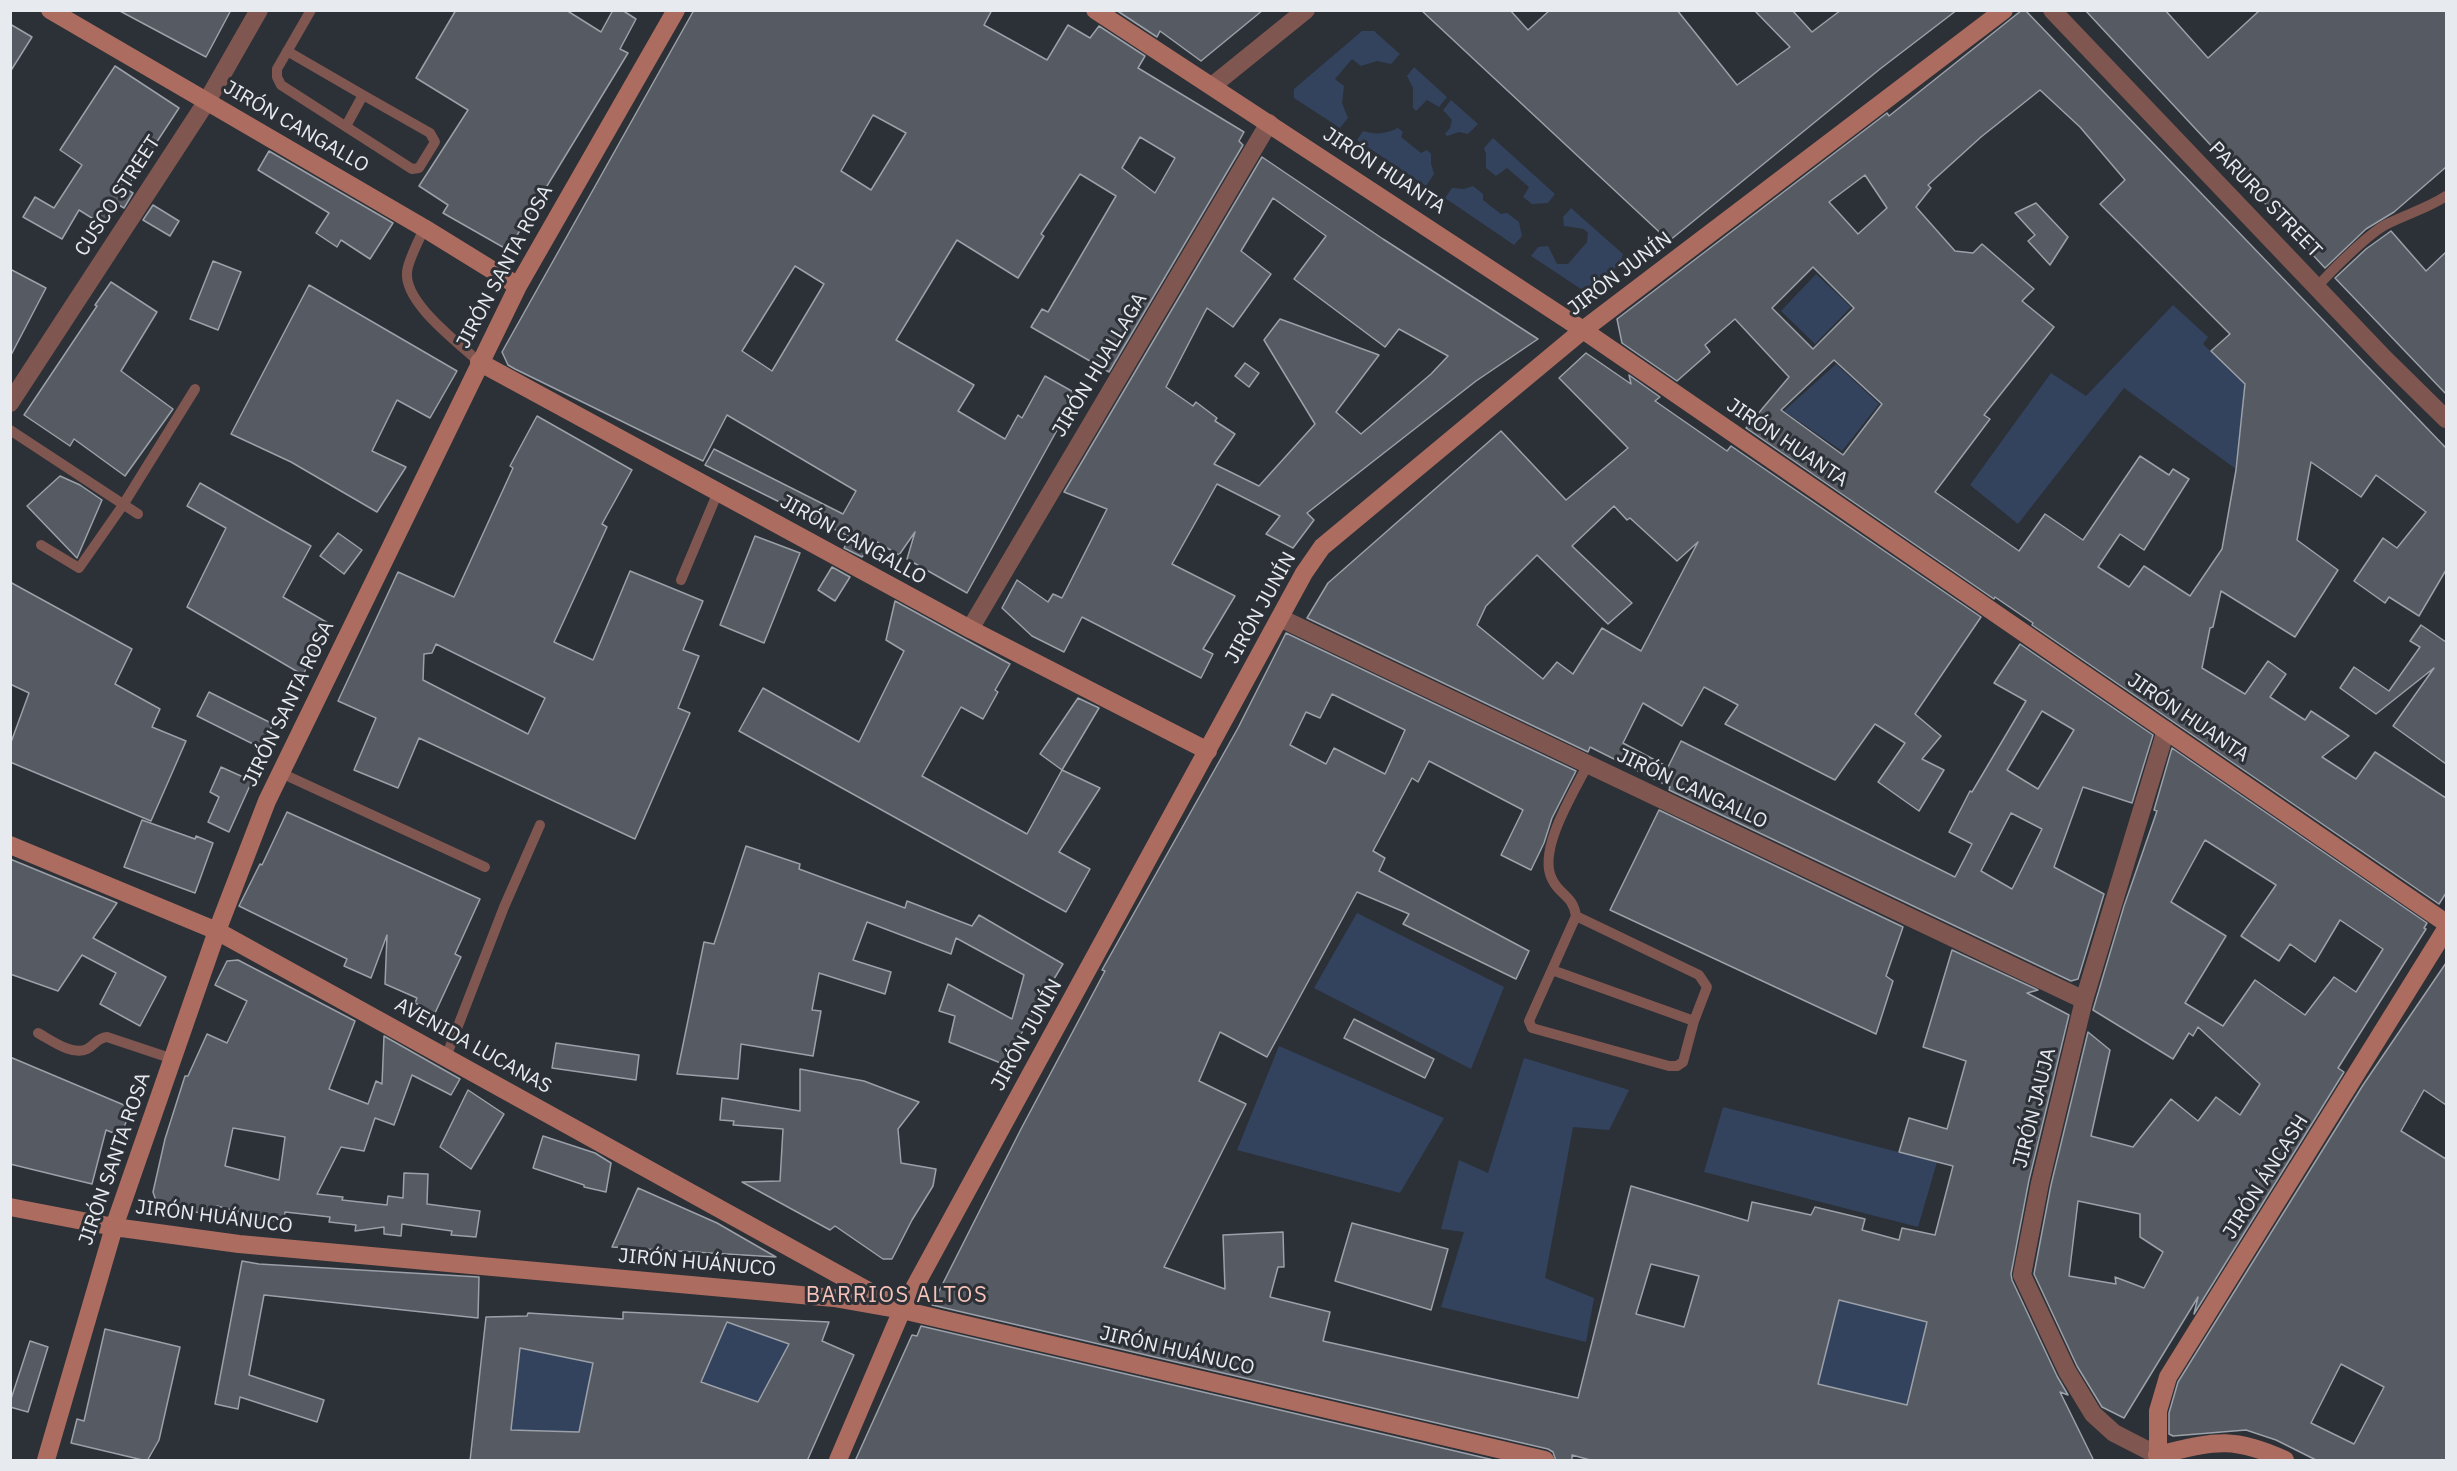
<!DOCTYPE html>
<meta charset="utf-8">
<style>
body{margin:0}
#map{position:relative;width:2457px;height:1471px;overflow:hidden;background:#2c3037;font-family:"IBM Plex Sans",sans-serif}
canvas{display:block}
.frame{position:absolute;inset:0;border:12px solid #e7eaee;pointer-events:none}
</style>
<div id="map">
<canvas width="2457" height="1471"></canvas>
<div class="frame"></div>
</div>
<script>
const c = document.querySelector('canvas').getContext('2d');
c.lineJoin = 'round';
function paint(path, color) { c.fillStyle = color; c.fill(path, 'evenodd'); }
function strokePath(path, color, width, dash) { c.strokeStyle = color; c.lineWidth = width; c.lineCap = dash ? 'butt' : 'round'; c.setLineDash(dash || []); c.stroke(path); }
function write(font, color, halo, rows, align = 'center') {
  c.font = font + ' "IBM Plex Sans",sans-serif'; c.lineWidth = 6; c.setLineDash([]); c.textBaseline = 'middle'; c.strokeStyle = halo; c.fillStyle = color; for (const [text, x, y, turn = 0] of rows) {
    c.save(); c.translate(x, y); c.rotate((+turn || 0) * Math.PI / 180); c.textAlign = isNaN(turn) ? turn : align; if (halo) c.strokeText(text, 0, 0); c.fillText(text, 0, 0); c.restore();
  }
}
paint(new Path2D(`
 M1362,31h12l26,23 -9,10 -14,-3 -16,5 -9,-7 -17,20 9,7 -2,17 6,15 -8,10 -46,-30v-9z
 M1414,67l33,30 -8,10 -12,-7 -11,11 -3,-3v-20l-6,-12z
 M1451,100l27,24 -10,10 -9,-2 -12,4 -2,-2 5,-6 2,-8 -9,-10z
 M1398,128l5,4 -2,5 20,16 6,-3 4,4v9l3,11 -8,12 -69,-46 6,-9c13,4 23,3 35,-3z
 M1493,138l62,56 -7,9 -16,1 -9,-7 6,-10 -22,-19 -11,8 -10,-8v-14l-2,-6z
 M1473,186l10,8v6l18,14 6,-1 12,9 3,14 -8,9 -69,-47 7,-10 12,1z
 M1571,208l52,46c-3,15 -27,32 -42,35l-50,-33 7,-9 10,-1 9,18h11l19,-22 1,-9 -4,-4 -20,-3 -1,-9z
 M1816,274l35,33 -36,37 -34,-33z
 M2173,305l35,32 -5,7 42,40 -9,85 -112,-81 -106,136 -48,-39 81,-112 35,23z
 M1836,364l43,40 -37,47 -58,-40z
 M1357,913l147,74 -33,82 -157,-81z
 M1279,1046l165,72 -44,75 -163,-43z
 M1524,1058l105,32 -20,40 -36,-3 -28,151 49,20 -8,44 -145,-35 23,-75 -23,-3 18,-69 29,13z
 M1723,1107l214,55 -19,65 -214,-55z
 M1839,1300l88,22 -20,83 -89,-21z
 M727,1322l62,22 -31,58 -57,-20z
 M520,1348l73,15 -14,69 -68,-2z`), '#33435d');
const building = new Path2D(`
 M118,10h113l-25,47z
 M456,10h110l35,22 12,-22h9l14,9 -16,30 8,4 -120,197 -65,-37 5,-8 -29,-19 49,-76 -52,-32z
 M694,10h298l-8,15 63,35 21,-35 22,13 9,-12 46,30 -7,12 106,64 -5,9 4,4 -134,227 -78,-45 11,-18 6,3 68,-116 -36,-22 -39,60 3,2 -26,42 -61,-38 -61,100 78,45 -16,26 47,28 13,-24 4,3 23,-42 32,18 -110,199 -60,-34 8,-27 -16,23 -22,-13 -3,7 -5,-2 -7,10 -18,-9 6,-11 -145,-72 9,-16 129,65 13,-23 -129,-76 -24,46 -188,-92 -7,-4 -6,-13zM873,115l33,18 -35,57 -30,-19zM1140,137l35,21 -20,35 -33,-25zM795,266l29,18 -52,87 -30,-20z
 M1116,10h147l-62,51 -41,-30 -3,6z
 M1421,10h89l18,20 22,-20h127l60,75 53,-38 -36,-37h38l20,22 29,-22h116l-77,59 -211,172z
 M2022,10h3l421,438v122l-27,46 -30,-19 -4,6 -31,-22 29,-43 14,10 29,-36 -50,-37 -15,22 -50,-35 -14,78 41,30 -43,67 -74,-46 -8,36 -3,1 -8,40 43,26 23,-33 18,13 -16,23 35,23 6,-9 38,25 -27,21 34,22 19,-27 71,46v95l-7,11 -407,-279 1,-2 -38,-26 -1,2 -248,-171 43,-51 -54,-58 -30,26 5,7 -33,29 -55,-38 -5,-24 270,-206 2,3zM2040,90l40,37 45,53 -25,24 130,130 -19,17 34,33 -9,86 -14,79 -32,47 -46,-30 -15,21 -31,-20 22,-33 24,16 45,-71 -16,-10 -4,6 -29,-19 -57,84 -38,-26 -26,37 -84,-59 55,-73 -6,-4 70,-88 -32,-26 12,-12 -52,-45 -9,9 -18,-2 -39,-44 15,-19 -3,-3 53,-48zM1865,175l22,33 -29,26 -29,-32zM1813,267l41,41 -41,41 -41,-41zM1834,360l48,44 -39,51 -62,-45z
 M2085,10h80l43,48 52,-48h186v157l-52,45 -28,17 -41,39z
 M10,24l22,13 -22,35z
 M115,66l64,42 -53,81 7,4 -9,15 -7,-4 -14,21 -24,-15 -17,29 -39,-22 12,-20 19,11 28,-43 -22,-15z
 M269,151l124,72 -23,36 -29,-19 -4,7 -21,-14 13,-20 -71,-43z
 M1262,157l121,82 155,100 -62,42 -169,132 7,7 -21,28 -27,-14 14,-18 -63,-32 -45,80 63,32 -32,53 10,5 -12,24 -119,-61 -18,35 -32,-16 -30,-28 15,-28 31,22 5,-8 9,4 45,-89 -43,-17zM1273,198l53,38 -32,43 91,68 14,-18 49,27 -17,18 -70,60 -25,-22 43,-57 -99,-36 -16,21 51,84 -56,62 -45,-22 21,-30 -20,-13 2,-3 -21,-16 -3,4 -27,-19 41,-79 26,19 38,-53 -30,-23z
 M2036,203l32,34 -18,28 -22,-24 7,-6 -20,-22z
 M153,205l26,16 -9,15 -27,-16z
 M2391,231l35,40 20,-19v142l-111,-116 31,-29z
 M213,261l28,11 -23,58 -28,-11z
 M10,269l36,19 -36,69z
 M111,282l46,30 -36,59 52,38 -48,67 -51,-37 -4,7 -46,-31 73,-109 -2,-1z
 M309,285l148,86 -27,47 -33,-18 -25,51 34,16 -29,45 -86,-50 -60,-28z
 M1586,353l45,31 -2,-9 31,22 -5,4 72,50 4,-5 250,171 -66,97 26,22 -19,23 22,11 -25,41 -41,-29 27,-39 -30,-19 -40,56 -110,-56 13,-19 -34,-18 -22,39 -39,-23 -20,40 45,24 13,-26 274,136 17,-33 -23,-12 21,-41 2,1 54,-91 -32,-18 26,-39 133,91 -21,68 -49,-16 -29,80 50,27 -26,85 -7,2 -402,-191 1,-3 -80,-40 -2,5 -281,-134 21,-35 173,-152 65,69 62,-52 -69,-70zM1614,506l13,14 3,-2 47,43 21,-19 -57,109 -39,-23 -29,46 -16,-12 -14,17 -66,-54 9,-19 51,-51 71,69 24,-21 -60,-57zM2042,711l32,19 -36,59 -31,-19zM2011,813l31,16 -30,60 -31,-18z
 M1245,363l14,10 -10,14 -14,-11z
 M537,416l95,54 -30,54 5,3 -53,115 39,18 37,-89 73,30 -20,49 16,6 -21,52 12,5 -55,126 -216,-101 -21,50 -44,-18 22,-52 -38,-17 60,-129 56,25 59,-129 -3,-2zM436,644l109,54 -17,36 -105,-54 1,-26 8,-1z
 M60,476l20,9 22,15 -25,58 -50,-52z
 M200,483l111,63 -28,51 45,26 -25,52 -116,-68 39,-79 -39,-22z
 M338,533l24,17 -18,24 -24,-18z
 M755,536l45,17 -36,90 -44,-18z
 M832,567l18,10 -15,24 -17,-11z
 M10,582l122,67 -17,35 45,25 -8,18 34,14 -35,80 -141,-59v-17l19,-52 -19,-9z
 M895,601l115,63 -15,26 3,2 -15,27 -22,-12 -39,69 105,58 35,-64 38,18 -41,64 31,17 -24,43 -327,-181 24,-43 96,54 45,-91 -18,-11z
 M2421,625l25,17v122l-53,-38 41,-58 -58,46 -36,-26 14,-21 35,24 31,-44 -10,-6z
 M1286,633l290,138 -24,47 -8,25 -13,27 -30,-15 22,-45 -94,-49 -11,21 -6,-4 -39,73 12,7 -6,13 150,80 -13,28 -113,-55 6,-10 -52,-22 -90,165 -47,-25 -21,49 47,23 -82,163 61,22 -2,-54 60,-3 1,35h-6l-8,30 60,15 -7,29 255,57 53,-212 117,35 4,-19 59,13 4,-8 50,12 -3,11 37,10 3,-12 33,7 18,-69 -54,-14 10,-34 38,11 19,-68 -43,-14 29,-97 86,40 -11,3 42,22 -40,165 -18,94 1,6 45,96 11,19 -8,-3 34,69h-500l-22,-6v6h-16l-3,-9 -5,-3 -616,-144 89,-176 84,-158 -3,-1 136,-242zM1332,694l73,36 -20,44 -51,-26 -8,16 -36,-19 16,-33 14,6zM1651,1264l48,12 -15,51 -48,-13zM1839,1300l88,22 -20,83 -89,-21z
 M209,692l64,32 -12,24 -64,-32z
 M1078,698l21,10 -37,62 -22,-16z
 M2172,748l255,175 -3,5 2,1 -26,41 -62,98 6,4 -150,242 4,-17 -74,121 -22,-11 -25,-41 -43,-92 17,-89 37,-153 22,18 -19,86 42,11 38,-48 27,22 18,-24 24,18 20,-31 -62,-57 -5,9 -4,-3 -16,26 -80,-49 31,-104 33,-95 -3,-1zM2205,840l71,45 -35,51 38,25 11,-17 25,18 25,-42 43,29 -27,43 -22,-15 -29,38 -50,-35 -32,46 -38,-23 41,-67 -55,-34zM2078,1201l62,13v23l23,15 -19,36 -29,-11 1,7 -47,-8z
 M221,767l31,14 -23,51 -21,-10 11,-25 -9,-5z
 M1659,810l244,117 -17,49 7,5 -17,53 -266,-124z
 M287,812l193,87 -25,55 6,3 -26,56 -20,-10 2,-5 -32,-14 2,-49 -16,43 -27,-12 3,-7 -108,-53 21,-42 2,1z
 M142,820l53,19 1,-3 17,7 -18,50 -71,-26z
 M746,846l54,18 -1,5 106,39 2,-7 65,25 7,-11 84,49 -60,100 -54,-22 6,-26 -16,-5 9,-27 64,35 12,-44 -68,-37 -5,16 -84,-32 -14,38 38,12 -6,22 -66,-21 -7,37 9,1 -8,45 -72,-12 -3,35 -61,-5 27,-132 10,2z
 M10,859l107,44 -24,35 73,39 -26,49 -40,-22 16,-31 -34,-18 -24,36 -48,-17z
 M238,960l117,61 -26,68 39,15 8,-23 6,3 2,-48 76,43 -9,16 -39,-20 -18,50 -19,-7 -11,33 -23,-4 -24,47 26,3 -1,3 45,5 1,-9 15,2 1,-25 24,1 -1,30 53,7 -4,26 -25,-2 1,-4 -50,-7 -1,12 -17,-2v-7l-29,4 1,-6 -27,-3 1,-5 -45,-5 -1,10 -30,-4 1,-2 -38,-10 -2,10 -58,-12 -4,-12 12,-53 20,-63h3l19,-42 20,9 20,-42 -32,-16 12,-24zM233,1128l52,9 -6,43 -54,-14z
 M2446,963v142l-22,-15 -23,41 45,28v302h-128l-42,-21 -30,-10 -73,6 -4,-2v-21l9,-31 185,-297zM2341,1364l43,23 -30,57 -43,-21z
 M1354,1019l80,40 -9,19 -81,-40z
 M556,1043l83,12 -3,25 -84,-12z
 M10,1057l121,51 -10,28 -15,-6 -14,54 -82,-20z
 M800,1069l64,12 55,21 -21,27 3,34 35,6 -3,17 -21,34 -20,39h-9l-48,-33 -5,4 -88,-48 38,-1 3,-52 -50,-4 1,-4 -14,-1 2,-22 78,13z
 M468,1090l36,24 -33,55 -31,-22z
 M543,1136l52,17 16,10 -5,29 -22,-5v-2l-51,-17z
 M638,1188l79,35 59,34 -164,-10z
 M1352,1223l96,26 -17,61 -96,-29z
 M242,1261l17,3 220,13 -1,41 -214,-23 -15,80 75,25 -7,22 -77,-25 -2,12 -23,-5z
 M623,1312l206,10 -7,19 32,14 -47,106h-337l16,-144 41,-1 1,-3 95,6zM727,1322l62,22 -31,58 -57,-20zM520,1348l73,15 -14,69 -68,-2z
 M921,1326l577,135h-643l57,-126 5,1z
 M105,1329l75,18 -21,93 -12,21 -76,-18 6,-24 7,2z
 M30,1341l18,6 -20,65 -18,-5v-5z`);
paint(building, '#565b63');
strokePath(building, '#9ba0a9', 1.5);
strokePath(new Path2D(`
 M311,10l-34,59v8l4,8 131,84 7,-1 16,-26 -5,-9 -67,-38 -17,31
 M287,51l76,44
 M424,228c-4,11 -16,32 -17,44 -3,31 51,70 72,90
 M2317,287c14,-16 52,-54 70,-63 20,-10 41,-16 59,-28
 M10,430l128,84
 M41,545l38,23 44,-63 72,-116
 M681,580l37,-88
 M281,773l204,94
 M1576,916l-47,105 3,7 137,38h8l6,-4 11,-41 13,-34 -8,-12 -123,-59c-3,-21 -17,-21 -24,-37 -15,-29 22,-87 36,-115
 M1552,970l142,51
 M38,1033c13,7 34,23 49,16 8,-4 10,-11 20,-12l66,22
 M446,1057l58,-150 36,-82`), '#805750', 10);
strokePath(new Path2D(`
 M2052,10l332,348 62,61
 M1212,86l94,-76
 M10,403l197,-302 52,-91
 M1280,618l804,382
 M970,629l299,-506
 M2157,1455l-43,-22 -21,-19 -26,-43 -45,-96 18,-92 44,-183 82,-270`), '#805750', 18);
strokePath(new Path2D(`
 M50,10l374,218 94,58
 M1095,10l488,320 863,593
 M479,362l491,267 238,122
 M10,845l207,86 673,372
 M10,1207l104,20 125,17 595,54 68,12 643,150
 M2157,1455c56,-13 74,-20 128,5
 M46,1460l68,-233 103,-296 50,-130 251,-515 158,-276
 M838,1460l64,-150 402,-737 18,-26 261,-217 421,-320
 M2158,1460v-49l10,-34 278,-448`), '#ac6c60', 18);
write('20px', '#e7eaee', '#2c3037', [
 ["JIRÓN CANGALLO",296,127,30],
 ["JIRÓN HUANTA",1384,171,33],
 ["CUSCO STREET",118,196,-57],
 ["PARURO STREET",2265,200,46],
 ["JIRÓN SANTA ROSA",505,267,-62],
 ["JIRÓN JUNÍN",1620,274,-37],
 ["JIRÓN HUALLAGA",1100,365,-59],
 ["JIRÓN HUANTA",1787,443,34],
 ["JIRÓN CANGALLO",853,540,29],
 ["JIRÓN JUNÍN",1261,608,-61],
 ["JIRÓN SANTA ROSA",289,704,-64],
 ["JIRÓN HUANTA",2188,718,34],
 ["JIRÓN CANGALLO",1692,789,25],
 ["JIRÓN JUNÍN",1027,1035,-61],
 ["AVENIDA LUCANAS",473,1046,29],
 ["JIRÓN JAUJA",2035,1108,-76],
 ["JIRÓN SANTA ROSA",115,1159,-71],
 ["JIRÓN ÁNCASH",2266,1177,-58],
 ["JIRÓN HUÁNUCO",214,1217,7],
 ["JIRÓN HUÁNUCO",697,1263,5],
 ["JIRÓN HUÁNUCO",1177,1351,13]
]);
c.letterSpacing = '1.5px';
write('22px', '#f4c2b8', '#2c3037', [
 ["BARRIOS ALTOS",897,1296]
]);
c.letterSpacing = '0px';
</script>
